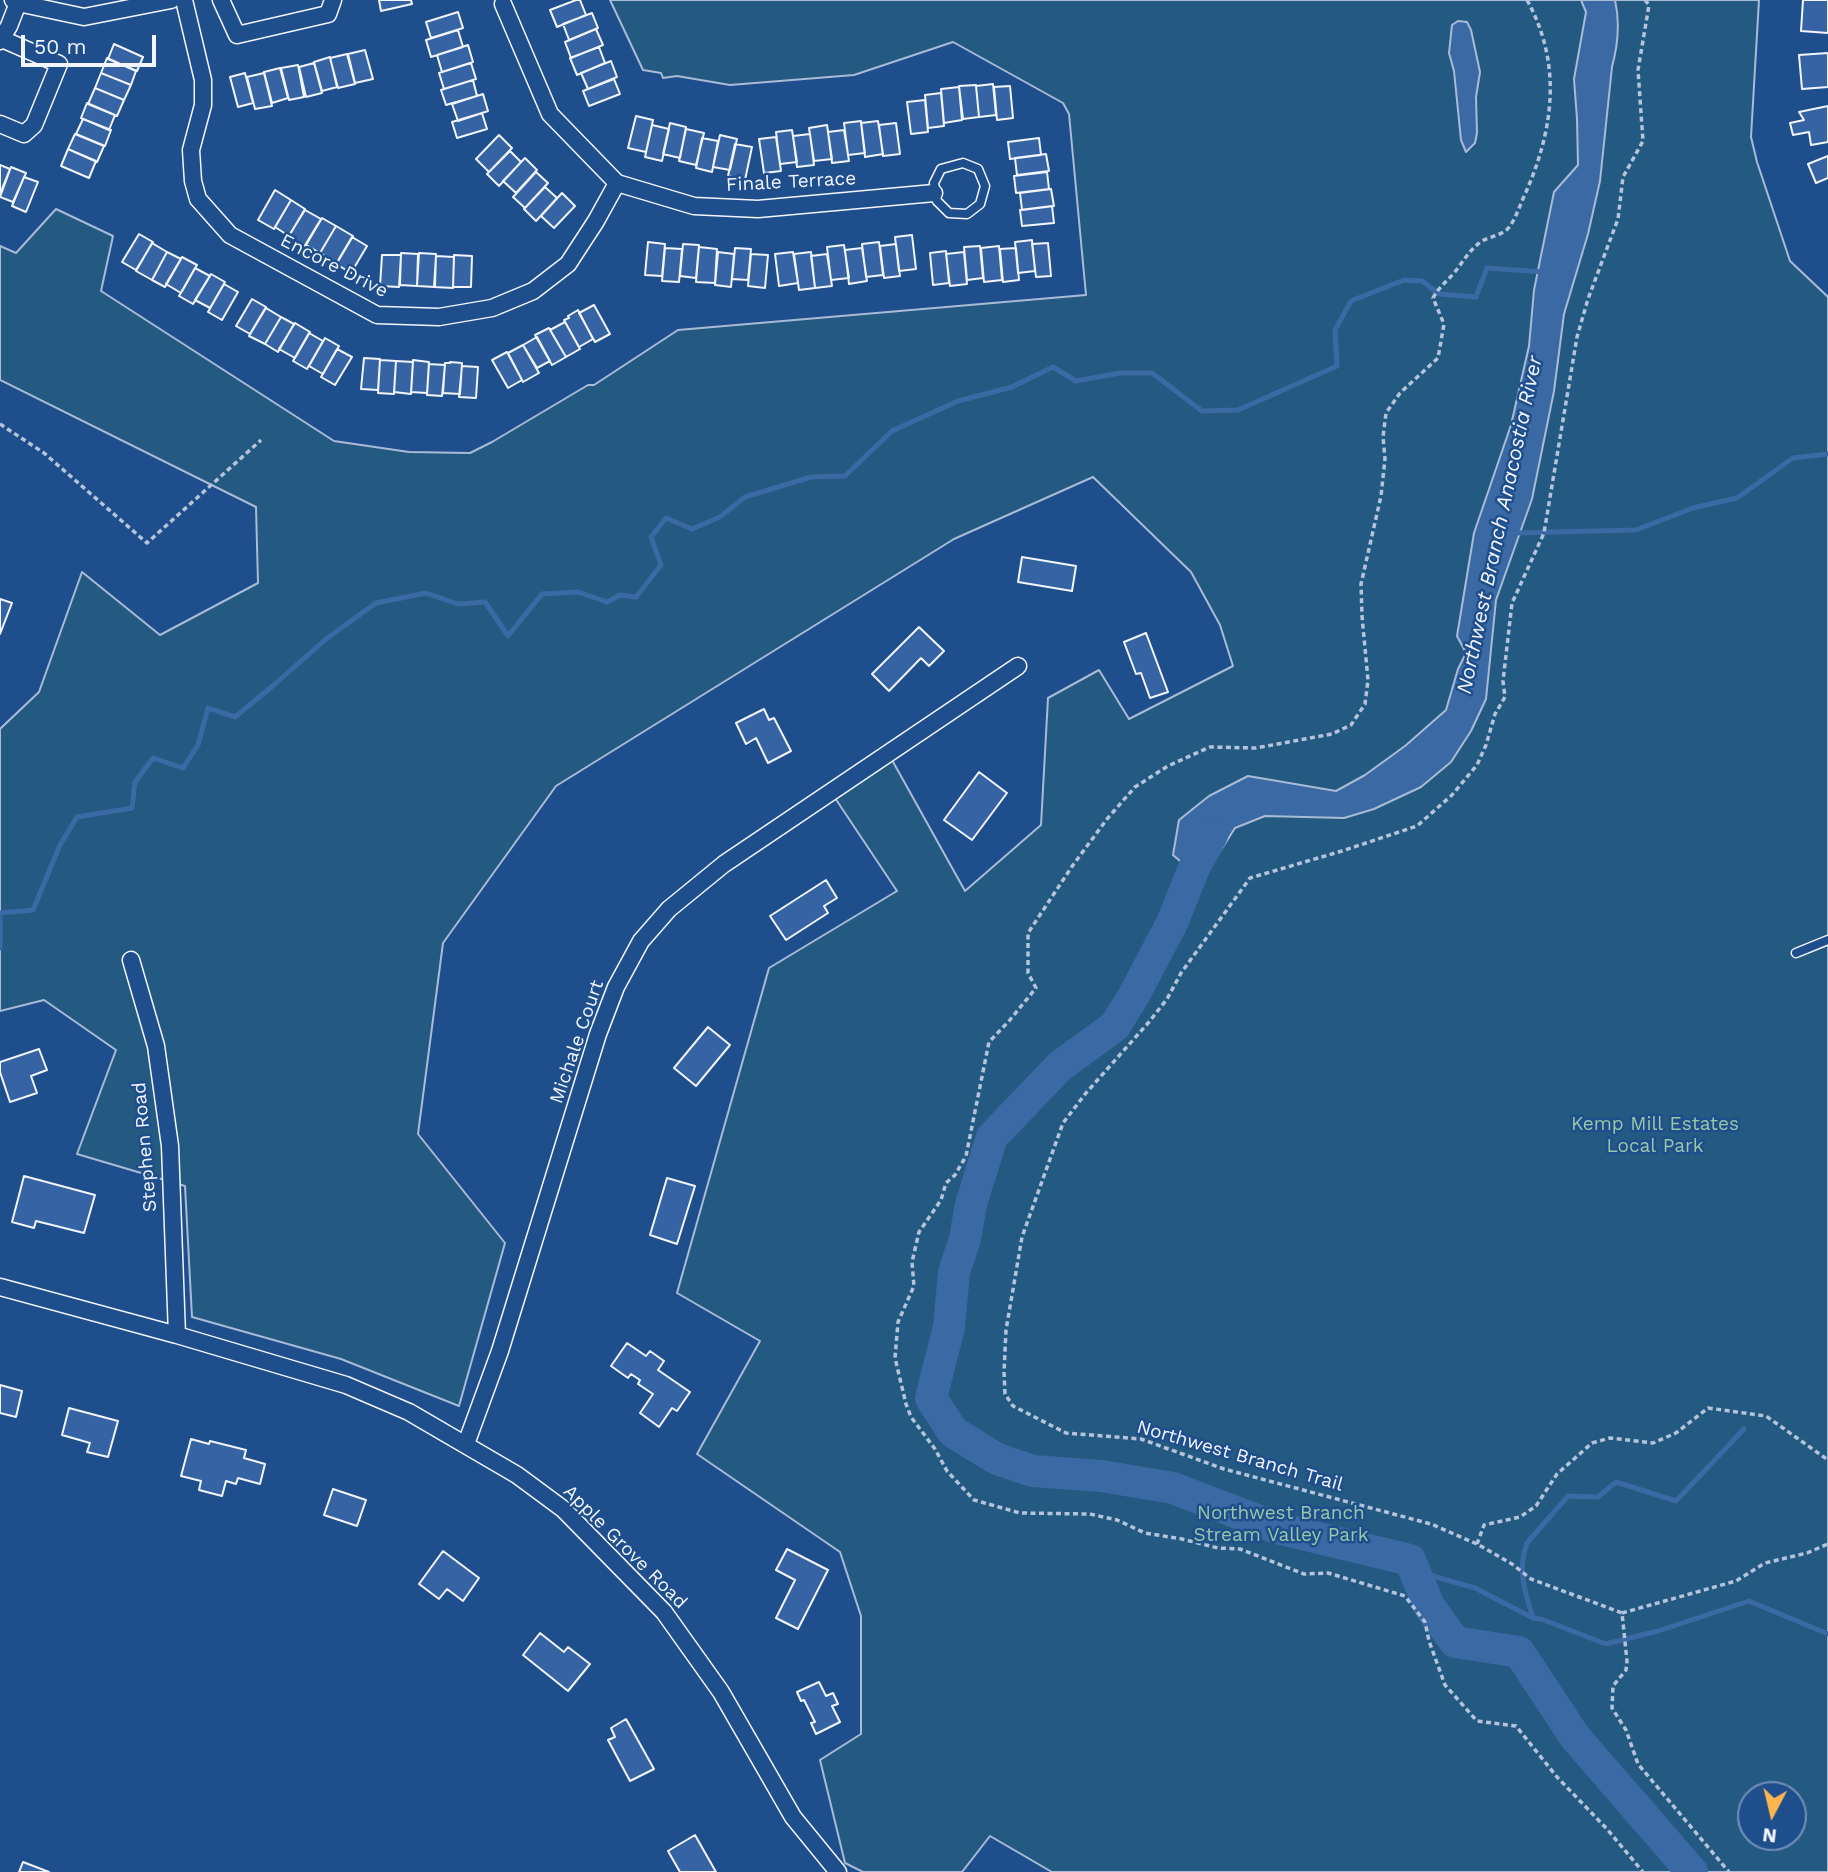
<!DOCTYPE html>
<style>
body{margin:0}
#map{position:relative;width:1828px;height:1872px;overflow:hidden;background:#1f4e8c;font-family:"Work Sans",sans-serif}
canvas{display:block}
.north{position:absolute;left:1737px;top:1781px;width:70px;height:70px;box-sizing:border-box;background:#1f4e8c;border:2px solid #7391ba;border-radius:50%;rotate:187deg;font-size:19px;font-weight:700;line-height:28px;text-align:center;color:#f2f6ff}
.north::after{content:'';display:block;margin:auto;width:24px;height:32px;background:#ffb74d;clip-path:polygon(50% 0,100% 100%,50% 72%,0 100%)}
.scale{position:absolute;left:21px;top:35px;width:135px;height:32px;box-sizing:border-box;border:4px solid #f2f6ff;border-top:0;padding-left:9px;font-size:21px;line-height:24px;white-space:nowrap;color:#f2f6ff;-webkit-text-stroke:5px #1f4e8c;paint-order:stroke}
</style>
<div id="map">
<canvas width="1828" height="1872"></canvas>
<div class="north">N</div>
<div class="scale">50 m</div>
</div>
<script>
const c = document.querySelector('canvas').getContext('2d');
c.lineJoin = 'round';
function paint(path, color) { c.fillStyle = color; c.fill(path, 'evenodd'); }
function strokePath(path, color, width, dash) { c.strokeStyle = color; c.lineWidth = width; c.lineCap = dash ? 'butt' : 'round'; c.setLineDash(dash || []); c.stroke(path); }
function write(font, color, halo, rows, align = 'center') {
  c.font = font + ' "Work Sans",sans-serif'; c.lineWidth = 5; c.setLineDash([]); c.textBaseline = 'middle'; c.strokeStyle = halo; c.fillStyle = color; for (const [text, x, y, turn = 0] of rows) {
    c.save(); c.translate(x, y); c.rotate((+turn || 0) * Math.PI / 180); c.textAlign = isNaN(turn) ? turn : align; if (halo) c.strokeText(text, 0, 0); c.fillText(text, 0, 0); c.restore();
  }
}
const green = new Path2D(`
 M610,0h1149l-8,137 6,25 33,99 38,36v1575h-776l-62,-36 -28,36h-99l-18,-9 -25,-103 41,-26v-118l-21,-64 -143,-98 63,-113 -83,-48 92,-325 128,-77 -62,-93 57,-38 73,131 76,-66 7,-127 51,-28 30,49 104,-53 -13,-41 -29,-53 -98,-95 -139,62 -398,247 -113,157 -25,191 87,109 -46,163 -118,-47 -149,-42 -7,-131 -108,-32 39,-104 -72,-50 -44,11v-282l39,-37 43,-120 78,63 98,-52 -2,-76 -256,-127v-134l16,7 40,-44 57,27 -12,55 233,150 75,11 61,1 22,-11 96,-57h6l84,-55 408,-35 -17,-181 -6,-11 -110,-61 -99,33 -124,10 -53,-9 -14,2 -2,-5 -18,-3zM1751,1795h42v42h-42z`);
paint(green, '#245a82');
strokePath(green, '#a8bbd7', 2);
const water = new Path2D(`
 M1581,0h34c5,22 3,45 -3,67l-12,114 -12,53 -24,80 -10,77 -22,108 -36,101 -10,99 -15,32 -20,31 -30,25 -47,22 -30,9 -79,-2 -30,12 -33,52 -29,-25 6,-35 30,-24 39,-20 88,15 29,-16 40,-29 41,-36 12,-41 8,-16 -9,-17 17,-103 37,-108 18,-79 5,-56 20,-98 24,-27 -1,-46 -3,-40 12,-67z
 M1458,21l9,1 4,8 9,42 -4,25 1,36 -2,10 -9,9 -5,-12 -7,-69 -5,-18 3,-28z`);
paint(water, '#3b69a3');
strokePath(water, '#a8bbd7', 2);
strokePath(new Path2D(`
 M1514,533l122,-3 57,-22 44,-10 56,-40 35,-4
 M0,948v-35l33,-3 27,-65 17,-28 55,-9 3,-26 18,-24 30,10 15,-23 10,-37 27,9 40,-33 51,-45 50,-36 50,-10 32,11 27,-2 23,34 34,-42 36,-2 29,10 13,-7 16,2 25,-32 -10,-28 15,-19 26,11 28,-12 25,-20 66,-20 34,-1 47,-45 66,-30 54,-14 41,-20 23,14 44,-8h32l50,38 36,-1 99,-44 -2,-36 16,-29 53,-21 18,1 17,13 37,3 11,-29 56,4
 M1415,1571l60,17 58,30 8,1 65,25 52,-13 91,-30 79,33
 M1533,1618c-8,-26 -16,-48 -6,-75l41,-47 30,1 18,-15 60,19 68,-72`), '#3b69a3', 5);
strokePath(new Path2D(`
 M1212,835l-18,33 -22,55 -38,72 -19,31 -55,40 -68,71 -21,67 -6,35 -11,33 -5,55 -18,71 22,34 44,27 36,12 68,5 72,12 104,40 133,32 19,46 26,36 64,10 56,85 117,135`), '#3b69a3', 32);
const building = new Path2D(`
 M379,0h32l1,4 -31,7z
 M576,0h4l6,15 -29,12 -7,-17z
 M1803,0h25v33l-27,-2z
 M458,12l5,16 -32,10 -5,-16z
 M592,13l6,15 -29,12 -6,-16z
 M596,29l7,16 -32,13 -6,-16z
 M458,30l5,17 -32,10 -5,-17z
 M114,44l29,13 -6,14 -29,-12z
 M468,45l5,17 -31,10 -5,-17z
 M599,47l6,16 -28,12 -7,-17z
 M365,50l8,29 -18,4 -7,-29z
 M1828,53v34l-26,2 -3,-34z
 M347,54l8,30 -17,4 -8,-30z
 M330,57l7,30 -15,4 -8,-29z
 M107,58l29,13 -5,14 -30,-12z
 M611,61l6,16 -29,12 -7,-16z
 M314,63l8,30 -16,4 -7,-30z
 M471,63l5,16 -32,10 -5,-16z
 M298,65l6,32 -15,3 -8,-32z
 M280,68l8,30 -16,5 -8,-31z
 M101,73l30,12 -7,15 -29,-12z
 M245,73l8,30 -15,4 -8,-30z
 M264,73l8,33 -17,3 -8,-32z
 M614,79l6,15 -31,12 -6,-15z
 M473,80l4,16 -31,9 -5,-15z
 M993,84l3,31 -17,2 -3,-31z
 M976,85l3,32 -16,2 -4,-33z
 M1010,86l3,32 -16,2 -3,-33z
 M959,87l3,33 -18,3 -3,-34z
 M95,88l29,12 -7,16 -29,-12z
 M941,93l3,33 -16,2 -3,-33z
 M483,94l5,17 -30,10 -6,-17z
 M925,100l3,32 -17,2 -4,-32z
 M87,103l28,12 -6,15 -28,-12z
 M1828,106v36l-17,3 -2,-13 -16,3 -3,-12 14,-3 -5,-8z
 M482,113l5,16 -30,9 -5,-16z
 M636,116l17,4 -7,32 -18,-4z
 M83,119l28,11 -6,16 -29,-12z
 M861,121l4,32 -17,2 -4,-32z
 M878,121l5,33 -18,3 -4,-34z
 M670,123l16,4 -6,31 -17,-4z
 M896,123l4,31 -17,2 -4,-31z
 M652,125l17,4 -7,32 -17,-4z
 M827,125l5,34 -18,2 -5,-33z
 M686,129l18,4 -8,32 -17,-4z
 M792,130l5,32 -17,2 -4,-32z
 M844,130l5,31 -17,2 -4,-31z
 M75,134l29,12 -7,16 -29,-13z
 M810,134l4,31 -17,2 -4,-31z
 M499,135l13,13 -23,24 -13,-13z
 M720,135l17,4 -7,31 -17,-3z
 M776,137l5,34 -17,2 -5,-34z
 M702,138l16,3 -6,31 -16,-4z
 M1039,138l2,17 -31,4 -2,-17z
 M735,144l17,3 -7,33 -17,-4z
 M68,149l28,12 -7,17 -28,-12z
 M510,151l11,11 -22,24 -12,-12z
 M1046,154l3,17 -32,4 -2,-17z
 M1828,156v22l-12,5 -8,-19z
 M525,158l12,12 -21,23 -13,-12z
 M0,165l10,4 -10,25z
 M11,167l15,6 -13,29 -13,-5z
 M536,172l12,11 -23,25 -12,-11z
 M1047,172l2,17 -33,4 -2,-17z
 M24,177l14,5 -12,30 -14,-6z
 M545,187l12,11 -21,23 -12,-12z
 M1051,189l3,17 -32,4 -2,-17z
 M275,190l16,10 -17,29 -16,-9z
 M562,193l13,13 -21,22 -13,-12z
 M291,200l14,9 -16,27 -14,-9z
 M1052,206l2,17 -32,3 -2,-16z
 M305,210l16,9 -17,28 -16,-10z
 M322,218l14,8 -16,27 -14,-8z
 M336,226l17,10 -16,27 -17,-10z
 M139,234l14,8 -17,28 -14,-8z
 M912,235l4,34 -17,2 -4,-34z
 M352,237l15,9 -16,27 -15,-9z
 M1032,240l3,31 -17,2 -3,-31z
 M648,242l17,2 -3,32 -17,-1z
 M879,242l4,33 -17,2 -4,-33z
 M152,243l15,9 -15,28 -16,-9z
 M1048,243l3,33 -15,1 -4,-33z
 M683,244l16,1 -3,33 -16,-2z
 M896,244l4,32 -16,2 -4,-32z
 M844,245l5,33 -18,2 -4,-33z
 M980,246l3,32 -16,2 -3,-33z
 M999,246l3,34 -18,2 -3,-34z
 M699,247l18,2 -2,34 -19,-1z
 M665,248l17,1 -3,33 -17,-1z
 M735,248l16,1 -3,31 -16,-1z
 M862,248l5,33 -18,3 -4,-34z
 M1016,248l3,32 -16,2 -3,-33z
 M946,251l3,32 -16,2 -3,-32z
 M167,252l14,7 -16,28 -13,-7z
 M718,252l16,2 -3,33 -16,-2z
 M793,252l5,31 -19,3 -4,-32z
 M811,252l4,36 -16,2 -5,-36z
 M964,252l3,32 -17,2 -4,-32z
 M401,253l17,1 -1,32 -17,-1z
 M419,253l17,1 -1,33 -18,-1z
 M751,254l17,1 -3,33 -17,-2z
 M827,254l5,32 -17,2 -4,-32z
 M382,255h19l-2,32 -19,-1z
 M454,255l18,1 -1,31h-18z
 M436,256l18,1 -1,31 -19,-1z
 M182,257l15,8 -16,28 -15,-9z
 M195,268l15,8 -17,28 -14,-8z
 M211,274l14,8 -15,26 -15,-8z
 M224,284l14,8 -16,28 -14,-8z
 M252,299l14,8 -16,27 -14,-8z
 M594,305l16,29 -15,8 -16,-29z
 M266,308l15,9 -16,27 -16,-8z
 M578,310l15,29 -14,8 -15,-27 5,-2 -1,-2z
 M281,317l13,7 -16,28 -13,-8z
 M565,322l15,27 -14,8 -16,-27z
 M295,323l15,9 -15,26 -16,-9z
 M549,328l17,29 -14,8 -17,-30z
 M309,333l14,8 -16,28 -14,-8z
 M537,337l13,24 -13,7 -14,-23z
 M325,338l14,8 -16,28 -14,-8z
 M523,345l16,28 -16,9 -15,-29z
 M337,349l15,8 -17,28 -14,-8z
 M507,352l15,28 -14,8 -16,-28z
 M364,358l16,1 -2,31 -17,-1z
 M380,360l16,1 -2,33 -16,-1z
 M413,360l16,2 -2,31 -16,-1z
 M396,361l17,1 -2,32 -17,-2z
 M450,362l12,1 -2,31 -17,-1 2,-30h5z
 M429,364l16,1 -3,31 -15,-1z
 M462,366l16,1 -2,31 -17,-1z
 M1022,557l54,9 -4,25 -54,-9z
 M0,599l12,4 -12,31z
 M919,627l25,24 -15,15 -8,-8 -32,33 -17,-17z
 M1146,633l22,59 -18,6 -9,-25 -5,1 -12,-32z
 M764,709l5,11 5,-2 17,33 -23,12 -12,-25 -10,6 -10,-21z
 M979,772l28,21 -35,47 -28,-20z
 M826,880l11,18 -13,8 4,7 -42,27 -16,-24z
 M708,1027l22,18 -34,41 -22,-18z
 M39,1049l8,21 -16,6 6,17 -27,9 -10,-30v-10z
 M24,1176l71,19 -11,38 -48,-12 -2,7 -22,-6z
 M667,1178l28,8 -18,58 -27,-9z
 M627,1343l19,13 4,-5 14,10 -6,9 32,22 -13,19 -5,-3 -13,19 -19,-14 13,-19 -15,-10 2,-4 -9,-6 -3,4 -17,-12z
 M0,1385l22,6 -6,26 -16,-4z
 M69,1408l49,13 -10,36 -21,-5 3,-9 -28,-8z
 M191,1439l18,5 1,-3 36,9 -2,8 21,6 -5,20 -22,-6 -2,6 -10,-3 -4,15 -23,-6 2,-9 -20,-5z
 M333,1489l33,11 -9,26 -33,-11z
 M787,1549l41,21 -30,59 -22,-11 19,-38 -19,-10z
 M443,1551l36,27 -16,23 -16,-12 -8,10 -20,-15z
 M540,1633l24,19 4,-5 22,17 -22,27 -45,-36z
 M819,1682l7,14 7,-3 5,11 -6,2 8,16 -24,12 -5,-11 4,-1 -11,-22 -3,1 -4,-9z
 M626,1719l28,50 -24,12 -22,-41 7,-3 -4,-9z
 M695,1835l21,37h-36l-12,-21z
 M23,1862l26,10h-30z`);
paint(building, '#3563a3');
strokePath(building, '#f2f6ff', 2);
const service = new Path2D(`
 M963,163l15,6 7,17 -5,18 -13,10 -18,-1 -12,-12 -3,-18 7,-14z
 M1796,953l32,-13`);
const minor = new Path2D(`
 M13,0l5,3 66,14 87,-17
 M184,0l19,80v25l-12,45 2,31 5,18 32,36 147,80 62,2 53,-9 41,-17 35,-27 28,-43 21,-38
 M221,0l16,35 91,-21 5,-14
 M503,4l47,110 67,69 77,23 64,3 176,-16
 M0,41l9,-15 9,-23
 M0,124l24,10 10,-9 25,-61 -57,-25
 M131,960l25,86 14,100 7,189
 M0,1287l177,48 169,50 63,27 108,63 46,34 101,103 57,80 72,125 45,55
 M466,1444l34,-93 98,-317 18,-47 25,-46 28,-32 55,-45 294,-198`);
strokePath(service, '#f2f6ff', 11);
strokePath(minor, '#f2f6ff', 19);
strokePath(new Path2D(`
 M1527,0c35,63 27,128 -1,192 -5,10 -9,24 -16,34 -6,9 -19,10 -28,15 -13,9 -19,21 -28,32 -8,9 -15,14 -21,25l11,26 -6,34 -38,35 -14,20 -3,24 2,22 -4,37 -20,88 1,32 6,64 -3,24 -14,21 -19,9 -76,14 -46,-1 -42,19 -33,21 -28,32 -34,46 -45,68v40l8,15 -27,33 -20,21 -23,114 -11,19 -9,8 -5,17 -22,32 -7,30 2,24 -16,36 -3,36 11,46 5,13 24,32 12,22 27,29 46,13 70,1 27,6 28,13 37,6 36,9 22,1 64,25 24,-1 77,23 20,26 4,19 16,44 32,36 39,5 41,51 50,52 36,43
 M1645,0l4,5 -11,65 5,71 -20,36 -5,42 -30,80 -11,38 -33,196 -32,70 -9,78 2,16 -10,17 -9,31 -9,20 -25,30 -35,31 -75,25 -92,27 -69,95 -14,26 -18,23 -63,71 -23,30 -41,114 -16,93 -2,42 1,22 8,12 53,27 75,6 83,30 207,55 46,20 35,20 19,15 91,34 5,48 -1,9 -13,16 -1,22 14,22 12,34 91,108
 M0,424l44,29 103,90 114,-103
 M1477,1544l7,-19 36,-8 16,-11 21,-32 35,-31 18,-5 43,5 23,-10 32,-25 58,8 62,44
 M1622,1613l114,-32 29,-18 42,-10 21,-9`), '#b3c4dc', 3.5, [5, 3.5]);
strokePath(service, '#1f4e8c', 8);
strokePath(minor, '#1f4e8c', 16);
write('19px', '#f2f6ff', '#1f4e8c', [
 ["Finale Terrace",791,182,-3],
 ["Encore Drive",334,266,27],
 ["Michale Court",577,1042,-71],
 ["Stephen Road",145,1147,-95],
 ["Northwest Branch Trail",1240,1456,16],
 ["Apple Grove Road",625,1547,45]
]);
write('19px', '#97c8a6', '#1f4e8c', [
 ["Kemp Mill Estates",1655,1124],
 ["Local Park",1655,1146],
 ["Northwest Branch",1281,1513],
 ["Stream Valley Park",1281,1535]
]);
write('italic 21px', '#f2f6ff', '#1f4e8c', [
 ["Northwest Branch Anacostia River",1500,525,-78]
]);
</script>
